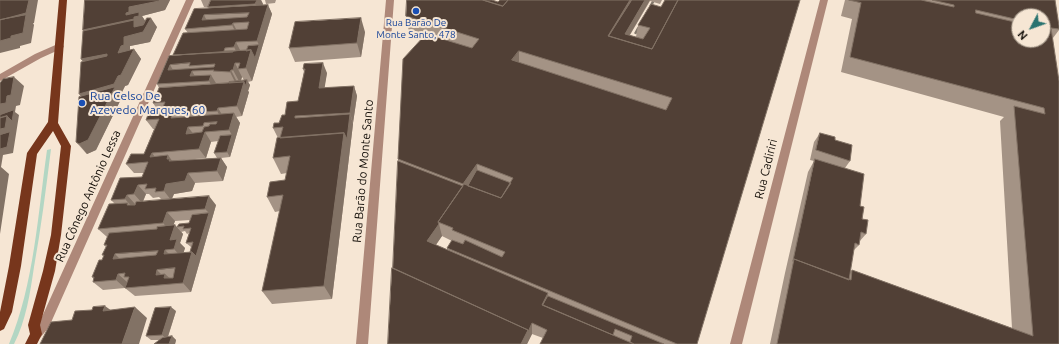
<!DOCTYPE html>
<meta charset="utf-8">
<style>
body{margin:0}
#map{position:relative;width:1059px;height:344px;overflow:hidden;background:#f6e6d4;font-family:Ubuntu,sans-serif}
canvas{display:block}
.north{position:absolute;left:1011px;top:8px;width:40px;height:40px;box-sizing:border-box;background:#f6e6d4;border:1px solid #9b9082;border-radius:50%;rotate:229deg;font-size:11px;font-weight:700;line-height:16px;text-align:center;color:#130e08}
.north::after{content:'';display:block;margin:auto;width:14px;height:18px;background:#297370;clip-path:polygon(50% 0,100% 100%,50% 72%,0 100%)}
</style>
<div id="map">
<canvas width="1059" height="344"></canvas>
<div class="north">N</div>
</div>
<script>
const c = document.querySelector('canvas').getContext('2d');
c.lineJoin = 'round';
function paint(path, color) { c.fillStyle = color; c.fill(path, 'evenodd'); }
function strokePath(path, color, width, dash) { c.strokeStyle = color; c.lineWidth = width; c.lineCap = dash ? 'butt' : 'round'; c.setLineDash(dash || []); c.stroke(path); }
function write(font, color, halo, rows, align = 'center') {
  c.font = font + ' Ubuntu,sans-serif'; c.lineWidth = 4; c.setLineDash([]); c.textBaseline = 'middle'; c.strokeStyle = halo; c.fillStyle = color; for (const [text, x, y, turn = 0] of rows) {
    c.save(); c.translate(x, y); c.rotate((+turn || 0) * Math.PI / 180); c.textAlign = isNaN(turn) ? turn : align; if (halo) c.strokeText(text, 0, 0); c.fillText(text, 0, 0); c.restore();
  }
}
paint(new Path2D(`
 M51,149c-5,40 -10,79 -17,118 -4,27 -8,53 -20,77h-5c25,-59 29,-131 38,-194z`), '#b3d6c3');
paint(new Path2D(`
 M186,0h8l-145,327 -9,11 -4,2 -4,-2 -2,-4 11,-15z
 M386,0h8l-26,344h-12z
 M820,0h8l-86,344h-12z
 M60,43l4,3 -1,2 -22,10 -41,23v-7l35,-20z`), '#ae8879');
paint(new Path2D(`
 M59,0h8l-9,123 13,23 -10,89 -6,36 -15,54 2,9 -5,10h-12l5,-10 -2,-9 15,-54 8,-36 10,-89 -8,-15 -16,23 -16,112 -9,46 -8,17 -4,2v-19l9,-46 18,-113 21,-31z`), '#77361c');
strokePath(new Path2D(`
 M630,43l24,-43`), '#82776b', 2.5, [7, 3.5]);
paint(new Path2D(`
 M85,0h85l-5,10 -23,6 3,5 12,6 -7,15 -20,4v4l4,-1 7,10 -13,26 -3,1 -4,8 -1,1 2,2 -26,53 -9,4 -2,-2 -9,-10 5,-46 2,-35 -2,-2 3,-28 -1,-1z
 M201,0h60l2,4 -1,1h6l4,9 -20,67 -4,1 2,3 -2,6 1,1 -7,24 -6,1 4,6 -10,34 -9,1 6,9 -4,14 -28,2 -3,8 -18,3 -2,5 44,6 -25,87 -56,4 -10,-8 -22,2 -10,-8 1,-3 -2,-2 12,-21 -2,-1 4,-8 -2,-2 3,-8 -9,-8 17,-25 -4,-4 31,-23 2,-4h-10l-8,-9 18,-10 10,-25h-1l-7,-9 13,-8 -6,-9 6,-15 -2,-4 16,-29 15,-22 -3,-4 24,-21 -1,-1h-4zM242,77l2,3 -3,1zM218,141l-4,12 3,5 -44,3 33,-3 5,-16zM146,194h3l4,4 6,-1 3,3 -19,2zM190,220l-1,3 -12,4 4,5 4,-1 2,3 2,-1 -3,10 5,4 -1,5 -7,1 2,-5 -5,-5 3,-9 -8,-9h-2l2,-4z
 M265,0h11l-1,3 -9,1z
 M500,0h162l-2,4 -10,-3 -20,34 6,2 2,-12 23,-18 4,-7 32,344h-157l3,-6 -11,-4 -5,10h-139l5,-76 5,-107v-2l25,-122 -14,-5 -3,-16 92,-14zM442,236l10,5 -5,7v2l-11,-5z
 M845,0h210l4,26v4l-6,8 6,306h-289l15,-71 23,-101 6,-11 -4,-1 4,-18 6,-9 15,7 15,21 -5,7 15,38 6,28 -7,8v3l-6,6 -3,21 2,-2 160,58 -12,-207 4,-4 -163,-45 11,-53 -11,-3zM1019,16h24v24h-24z
 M365,32l-4,25 -66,5 -6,-14z
 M304,64l23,9 -3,15 30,-2 3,10 -4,27v1l-21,175 -60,5 -10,-13 18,-80 -5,1 -8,-15 18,-17 2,-7 -6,1 -8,-16 5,-20 -5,-10 6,-5 6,-8 13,-14 6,-29 -1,-3z
 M176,311l-8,26 4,-1 4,4 -1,4h-21l5,-4h-8l-5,-4z`), '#a49385');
paint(new Path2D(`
 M29,0h9l-4,23h-1l1,2 -3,18 -11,3v2l-20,5v-33z
 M160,0h10l-5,10 -23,6 4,6 5,-4 6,9 -7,15 -20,4v9l-5,8 -35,-23 -7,-10 43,-17 3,-6z
 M257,0h4l2,4 -3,10 -5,-10z
 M630,0h8l-25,40 -5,-4z
 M645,0h5l-25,43v-9z
 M268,5l4,9 -20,67 -6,-13 5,-18 8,-5 -2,-4z
 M204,15l5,10 -7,-5z
 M361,18l4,14 -4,25 -4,-14z
 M233,23l5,10 -1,2 -5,-10z
 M236,42l5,10 -2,5 -5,-10z
 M134,49l7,10 -13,26 -3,1 -4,8 -1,1 2,2 -26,53 -9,4 -8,-10 8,-40 -8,-10 39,-18z
 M233,51l5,9 -3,3 7,14 -2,6 -7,-13 -2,-15z
 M519,51v16l-7,-7z
 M107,54l7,10 -25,5 -8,-10z
 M323,63l4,10 -4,25 -4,-10z
 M170,65l8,13 -10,-8z
 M231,70l7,14 -1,2 -7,-14z
 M192,71l6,11 -8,-6z
 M211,75l8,13 -3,6 -7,-13z
 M14,77l10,9 -4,19 -4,1 -1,6 4,3 -6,38 -10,2 -2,12 8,7 -9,60v-110l7,-8 6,-3 -13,7v-16l7,-8z
 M247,80l3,5 -2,6 1,1 -7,24 -5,-10 7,-24z
 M354,86l3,10 -4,27 -3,-10z
 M218,108l6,10 -1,3 -6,-10z
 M234,113l6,10 -5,17 -6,-10z
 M350,114l3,10 -21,175 -8,-13 20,-153z
 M188,127l7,9 -9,-2z
 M205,132l6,10 -5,16 -7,-9z
 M232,135l3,5 -5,17 -3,-5z
 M152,153l7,9 -9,-5z
 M168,155l7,10 2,3 -10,-9z
 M221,158l6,9 -4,14 -6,-10z
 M477,164l1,16 -14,8 -1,-4z
 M188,173l7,10 -3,8 -18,3 -3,6 -7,-9 2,-7z
 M138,185l8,9 -4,9 -8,-9z
 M127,195l8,9 -2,4 -8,-9z
 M209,196l7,9 -25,87 -8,-9 9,-31 17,-39 -4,-4z
 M167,212l8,9 -4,11 -8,-9z
 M439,224l3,12 -12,17 -3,-12z
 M175,225l8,9 -3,9 5,5 -3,10 -8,-9 -4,-9z
 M165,250l9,9 -10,-5z
 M115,254l9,9 -11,-4z
 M157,270l7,7 1,-3 9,8 -18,-7z
 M118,274l9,8 -2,6 -9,-8z
 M548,293l-1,11 -6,4 1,-3z
 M105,306l14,10 -16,-5z
 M135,307l12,11 -8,26h-17z
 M171,307l5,4 -9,28 -5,-4z
 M532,323v11l-5,10h-6l7,-14z
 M172,336l4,4 -1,4h-6z`), '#827265');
const building = new Path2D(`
 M0,0h29l-3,13 -26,7z
 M85,0h75l-1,1 -30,6v5l-3,1v2l13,-3v4l-5,1v2l-51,11z
 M211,0h46l-2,4 -47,3z
 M407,0h76l20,6 5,-6h122l-22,36 44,13 26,-49h122l-103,344h-20l-230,-96 5,-8 11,4 2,-4 37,17 3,-5 -53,-22 1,-2 -15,-6 26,-38 37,14 12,-20 -36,-14 -14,20 -65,-25 5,-100 23,-25 46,14 7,-9 -73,-23zM519,51l153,47 -6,12 -154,-50z
 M483,0h9l6,2 2,-2h8l-5,6z
 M632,0h13l-20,34 18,5 7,-11 -12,-3 13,-21 10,3 4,-7h13l-26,49 -43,-13z
 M849,0h72l33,7v-2l-22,-5h123l4,26v3l-8,-1 8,53v263h-282l17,-85 57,21 1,-10 181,66 -19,-230 31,8 -1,-6 -194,-51 11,-54zM976,10l43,10v-4h24v24h-24v-17l-43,-10z
 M268,5l-11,36 -21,1 -2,5 -9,1 -1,3h9v1l-60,3 10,-22 64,-4 2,-7 -16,1 -1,2 -47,4 9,-20zM249,13l-2,4 -45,3 2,-5z
 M26,15l-3,18 -12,3v2l-11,3v-21z
 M147,18h4l-8,14 -19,5v8l-3,1 -3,7 16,-4 -13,26 -3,1 -4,8 -35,10 2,-32 26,-6v-2l-26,5 2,-28 51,-11v7l9,-2z
 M361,18l-4,25 -68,5 6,-26z
 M259,45l-4,13 -4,-8 -5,1 2,-5z
 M251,50l-5,18 -8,1 2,-6h-5l-2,7h-2l-1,2 -17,-1 1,-1 -22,1 -2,5 21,-1 -2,6 -52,3 12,-28zM190,63l-1,3 26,-2 -1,3 -46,3 2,-5z
 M323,63l-4,25 35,-2 -4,27 -55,3v2l55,-4 -3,25 -3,-6 -64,5 3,-11 -10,1 1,-5h5l3,-8h3l2,-13 11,-1 7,-32h-2l1,-5z
 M14,77l-3,18 -4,1 -1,7 -6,1v-21l3,-4z
 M247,80l-1,6 -2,-4 -15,1v-1z
 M244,82l-7,24 -19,2 -1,3 -45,3 -1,4 63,-5 -5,17 -24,2 -6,17 -47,4 -2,4 18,-2 -1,4h3l-1,2 52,-3 -4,13 -29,2 -3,8 -19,3 -2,7 -9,1 1,-4 -11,1 2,-5 -9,1 -4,9 -7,1 -2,4 -14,1 9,-22 22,-1 6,-15 -22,2 5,-10h13l15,-35 -13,1 3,-8h12l4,-10 -12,1 6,-15zM217,122l-1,2h-6l-1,2 -5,1 -2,5 -16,2 2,-7 15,-1 1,-3z
 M115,87l-27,53 -9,4 -3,-2 3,-45z
 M14,110l-2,11 -5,-5 -7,2v-3z
 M7,116l-2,12 -5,1v-11z
 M10,132l-3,15 -7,2v-14z
 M344,133l-20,153 -62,5 21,-96 -16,2 3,-15 15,-2 5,-24 -17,2 4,-20z
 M820,133l15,4v3l17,5 -2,16 -34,-11z
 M232,135l-5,17 -13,1 6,-17z
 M815,159l49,15 -4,32 4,1 -2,12 6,1 -2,14 -5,-2 -2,13 -4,-2 -6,37 -55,-21 -1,2z
 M398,161l65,25 -25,36 1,2 -12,17 121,52 -6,12 92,39h-94l7,-14 -15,-7 -4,9v-2l-135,-62z
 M477,170l34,13 -10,15 -33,-12z
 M209,196l-4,13 -38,3 -4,11 -65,6 11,-25 19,-1 -1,2h8l1,-3z
 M209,213l-13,43 -4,-4h-2l3,-10 -7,1 5,-15 -8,1 1,-3 -7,1 2,-3 10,-1 3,-8z
 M175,225l-5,15 7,-1 -3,10 -9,1 -1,4 28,-2 -9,31 -58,5 4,-11h-5l1,-4 -7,1 -2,6 -23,2 1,-5h-2l7,-17h3l2,-5h-2l5,-10h-3l5,-12 48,-4v-2zM158,251l-2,4 -43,4 2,-5zM175,268l-2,10h-9l1,-4 -9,1 1,-5z
 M392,268l136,62 -7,14h-133z
 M548,296l116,48h-30l-4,-2 2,-6 -17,-7 -2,6 -70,-30z
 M105,306l-2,5 32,-4 -13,37h-82l11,-22 21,-2 3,-9 17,-1 1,-3z
 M171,307l-9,28 -16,1 9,-28z
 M172,336l-3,8h-15l8,-6z`);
paint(building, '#514036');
strokePath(building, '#827265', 1);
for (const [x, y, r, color] of [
 [416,11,4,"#1a4fb4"],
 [82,103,4,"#1a4fb4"]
]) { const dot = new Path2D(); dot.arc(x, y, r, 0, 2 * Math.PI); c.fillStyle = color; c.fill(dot); strokePath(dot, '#f6e6d4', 1.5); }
write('10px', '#164399', '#f6e6d4', [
 ["Rua Barão De",416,23],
 ["Monte Santo, 478",416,35]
]);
write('12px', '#164399', '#f6e6d4', [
 ["Rua Celso De",90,96],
 ["Azevedo Marques, 60",90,110]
], 'left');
write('12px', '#130e08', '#f6e6d4', [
 ["Rua Cadiriri",766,169,-76],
 ["Rua Barão do Monte Santo",363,171,-85],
 ["Rua Cônego Antônio Lessa",88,196,-66]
]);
</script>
